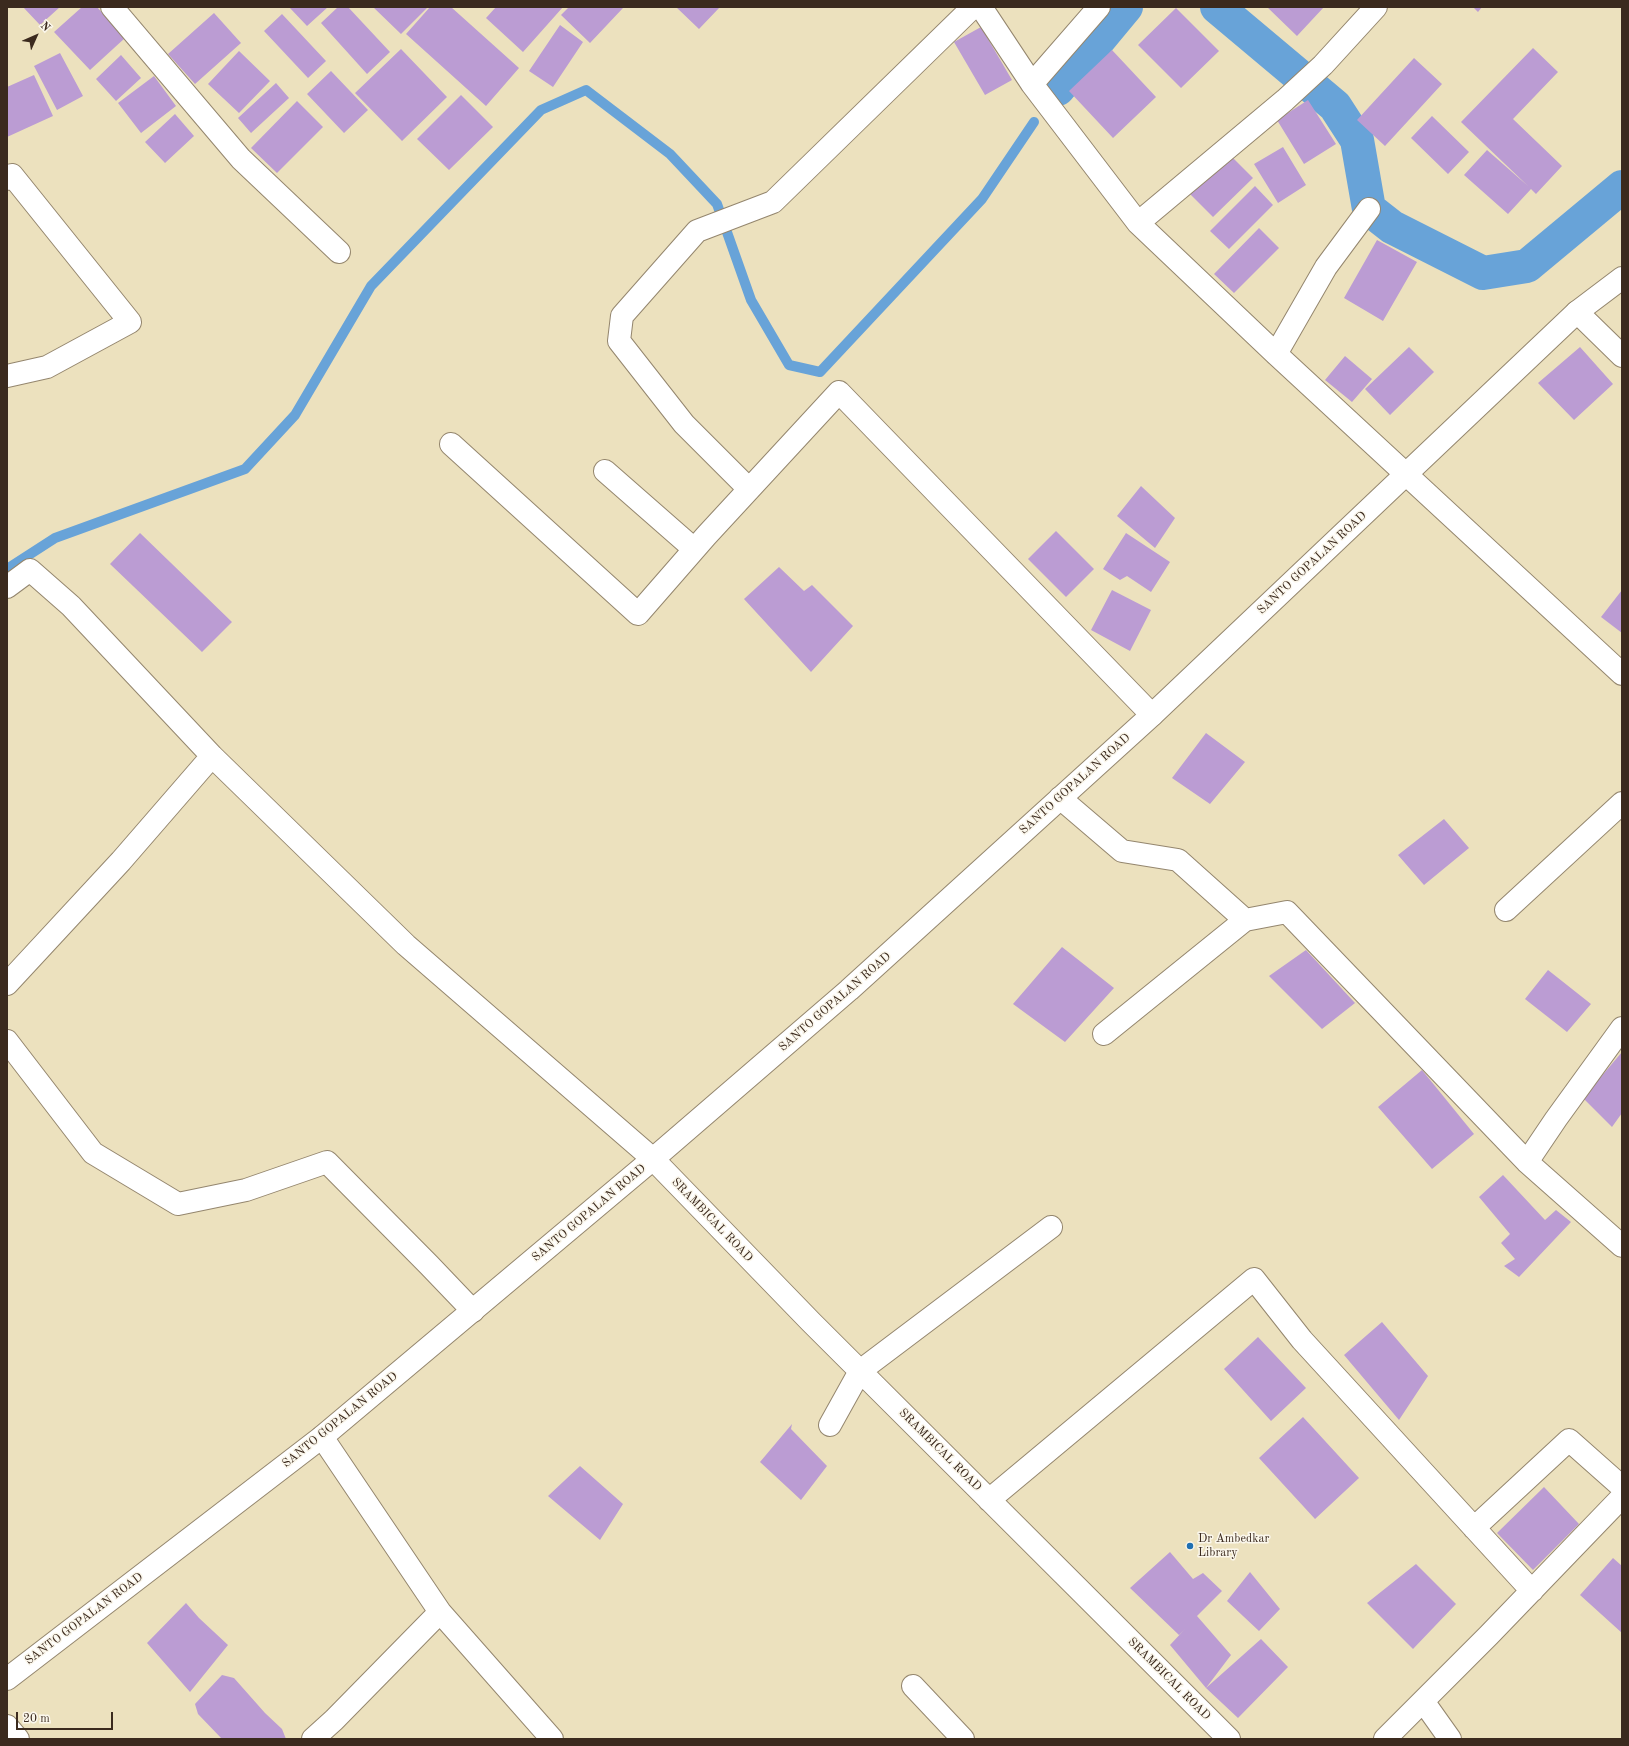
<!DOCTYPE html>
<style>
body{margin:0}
#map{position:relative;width:1629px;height:1746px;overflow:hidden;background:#ece1be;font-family:"Old Standard TT",serif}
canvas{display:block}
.frame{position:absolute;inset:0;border:8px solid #3b2a1e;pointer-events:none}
.north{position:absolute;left:16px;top:16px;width:40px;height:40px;-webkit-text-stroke:3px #fbf7ec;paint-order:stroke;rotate:45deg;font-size:11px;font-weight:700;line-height:16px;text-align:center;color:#3b2a1e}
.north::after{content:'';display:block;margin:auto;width:14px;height:18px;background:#3b2a1e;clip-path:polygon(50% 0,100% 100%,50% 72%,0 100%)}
.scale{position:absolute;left:16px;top:1712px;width:97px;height:18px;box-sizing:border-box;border:2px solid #3b2a1e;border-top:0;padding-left:5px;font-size:12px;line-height:14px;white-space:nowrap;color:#3b2a1e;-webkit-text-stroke:3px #fbf7ec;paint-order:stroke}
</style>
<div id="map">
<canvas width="1629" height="1746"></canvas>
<div class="frame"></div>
<div class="north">N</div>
<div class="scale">20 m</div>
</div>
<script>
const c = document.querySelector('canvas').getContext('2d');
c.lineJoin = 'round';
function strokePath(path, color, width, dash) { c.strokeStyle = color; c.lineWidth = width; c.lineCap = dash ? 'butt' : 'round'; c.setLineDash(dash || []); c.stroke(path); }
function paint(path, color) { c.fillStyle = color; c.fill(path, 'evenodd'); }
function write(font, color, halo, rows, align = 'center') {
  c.font = font + ' "Old Standard TT",serif'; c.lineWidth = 3; c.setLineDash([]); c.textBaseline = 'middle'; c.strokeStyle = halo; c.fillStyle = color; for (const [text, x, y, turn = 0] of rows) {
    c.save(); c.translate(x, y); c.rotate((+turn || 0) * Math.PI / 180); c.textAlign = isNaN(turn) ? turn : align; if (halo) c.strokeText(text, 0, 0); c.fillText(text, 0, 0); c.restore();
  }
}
strokePath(new Path2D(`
 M7,569l48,-31 190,-69 50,-54 76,-129 170,-176 45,-20 84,64 47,50 34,96 38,65 31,7 162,-173 52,-77`), '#68a3d8', 10);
strokePath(new Path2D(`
 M1217,7l118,99 22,34 12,69 23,18 91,46 44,-7 95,-79
 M1058,89l68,-82`), '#68a3d8', 34);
paint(new Path2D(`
 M23,7h37l-20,18z
 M82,7h15l28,31 -35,32 -36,-38z
 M289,7h39l-21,19z
 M338,7h10l42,45 -23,22 -46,-51z
 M373,7h55l-27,27z
 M430,7h21l68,61 -33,38 -80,-72z
 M496,7h67l-40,45 -37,-34z
 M569,7h53l1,1 -33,35 -29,-28z
 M676,7h44l-21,22z
 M1267,7h57l-27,29z
 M1473,7h9l-4,5z
 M1176,8l43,43 -38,37 -43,-43z
 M214,13l27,30 -46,41 -27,-30z
 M282,14l44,47 -18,17 -44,-47z
 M560,25l23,17 -30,45 -24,-16z
 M981,27l31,53 -27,15 -31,-53z
 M1533,48l25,24 -45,47 49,47 -26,28 -5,-5 -23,25 -44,-39 23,-25 41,36 -67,-64z
 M401,49l46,48 -45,44 -47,-48z
 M1112,50l44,47 -43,41 -44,-47z
 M239,51l31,30 -31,32 -31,-29z
 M60,53l23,43 -26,14 -23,-44z
 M121,55l20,23 -25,23 -20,-22z
 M1414,58l28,26 -57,62 -28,-26z
 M331,71l37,39 -24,23 -37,-39z
 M34,75l19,41 -46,21v-50z
 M154,76l22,30 -35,27 -23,-30z
 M276,83l13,15 -38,35 -13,-15z
 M461,95l32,32 -44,43 -32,-31z
 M1308,100l28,44 -32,20 -27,-44z
 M297,101l26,26 -46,46 -26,-25z
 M175,114l19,22 -29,27 -20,-21z
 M1432,116l37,36 -21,22 -37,-36z
 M1283,147l23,38 -28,18 -24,-39z
 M1230,155l23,23 -40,39 -23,-23z
 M1255,186l18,19 -44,44 -19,-18z
 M1259,228l20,20 -45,45 -20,-19z
 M1377,240l40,22 -34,59 -39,-23z
 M1409,347l25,25 -44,43 -25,-26z
 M1580,347l33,37 -39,36 -36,-37z
 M1345,356l27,23 -20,23 -27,-22z
 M1141,486l34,32 -20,30 -38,-32z
 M1056,531l38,38 -28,28 -38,-38z
 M140,533l92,89 -30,30 -92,-88z
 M1126,533l44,29 -19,30 -24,-16 -7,4 -17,-11z
 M779,567l25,24 8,-6 41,41 -42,46 -67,-73z
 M1112,590l39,20 -21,41 -39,-21z
 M1622,590v43l-21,-16z
 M1206,733l39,29 -35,42 -38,-26z
 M1444,819l25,29 -45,37 -26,-30z
 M1062,947l52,41 -49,54 -52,-38z
 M1306,950l49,53 -33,26 -53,-53z
 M1548,970l43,34 -24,28 -42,-33z
 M1622,1052v61l-10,14 -29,-29z
 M1422,1070l52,64 -42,35 -54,-62z
 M1503,1175l42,45 11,-10 15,12 -52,55 -15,-11 11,-7 -14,-16 9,-9 -31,-37z
 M1382,1322l46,54 -29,44 -55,-65z
 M1258,1337l48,51 -35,33 -47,-52z
 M1303,1417l56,61 -44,41 -56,-61z
 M792,1424l-1,5 36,37 -26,34 -41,-38z
 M580,1466l43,38 -23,36 -52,-44z
 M1544,1487l35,37 -46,46 -36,-37z
 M1170,1552l23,27 10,-6 19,18 -25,25 34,39 -25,33 -36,-43 15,-16 -6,6 -49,-47z
 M1613,1558l9,8v67l-42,-38z
 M1416,1564l40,40 -43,45 -46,-46z
 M1250,1572l30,37 -21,22 -32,-30z
 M186,1603l13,15 29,27 -38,47 -43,-49z
 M1261,1639l27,28 -50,51 -32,-30z
 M222,1675l12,3 31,35 17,16 4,10h-64l-24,-25 -3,-10z`), '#bb9cd3');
const minor = new Path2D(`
 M112,7l129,152 98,93
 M981,7l51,77 106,139 138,131 346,320
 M1032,84l67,-77
 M7,179l5,-4 118,147 -83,45 -40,9
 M1138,223l147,-123 38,-35 53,-58
 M1577,312l45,44
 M1276,354l50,-87 43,-58
 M451,444l187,170 68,-78 133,-144 313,323
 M605,471l89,78
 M749,489l-65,-65 -65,-83 3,-25 75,-85 76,-29 200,-195
 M7,587l23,-17 41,36 141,150 194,189 247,214 158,163 418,417
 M1060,798l62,53 56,9 67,60 42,-8 240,250 95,84
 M1506,910l116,-107
 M7,984l114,-123 91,-105
 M1104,1034l141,-114
 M7,1041l86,112 85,51 68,-14 81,-28 102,103 44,46
 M1527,1162l29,-43 66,-91
 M830,1425l30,-54 191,-144
 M322,1437l118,175 112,127
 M989,1500l265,-221 48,61 230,251
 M1474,1528l95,-88 53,47
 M913,1686l50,53
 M1423,1701l27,38
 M7,1726l11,13
 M313,1739l21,-19 106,-108
 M1385,1739l104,-104 133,-138`);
const major = new Path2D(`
 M7,1679l315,-242 331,-278 196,-169 303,-275 425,-403 45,-34`);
strokePath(minor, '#94866e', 24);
strokePath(major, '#94866e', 24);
strokePath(minor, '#fff', 22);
strokePath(major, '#fff', 22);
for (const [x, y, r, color] of [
 [1190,1546,4,"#1f6fb2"]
]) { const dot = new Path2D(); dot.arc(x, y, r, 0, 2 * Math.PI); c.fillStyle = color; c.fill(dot); strokePath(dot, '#fbf7ec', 1.5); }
write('12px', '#3b2a1e', '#fbf7ec', [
 ["SANTO GOPALAN ROAD",1312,563,-43],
 ["SANTO GOPALAN ROAD",1075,784,-42],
 ["SANTO GOPALAN ROAD",835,1002,-41],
 ["SANTO GOPALAN ROAD",589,1213,-40],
 ["SRAMBICAL ROAD",712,1220,46],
 ["SANTO GOPALAN ROAD",340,1420,-39],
 ["SRAMBICAL ROAD",940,1450,45],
 ["SANTO GOPALAN ROAD",84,1619,-37],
 ["SRAMBICAL ROAD",1169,1679,45]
]);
write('12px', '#3b2a1e', '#fbf7ec', [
 ["Dr Ambedkar",1198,1539],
 ["Library",1198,1553]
], 'left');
</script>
